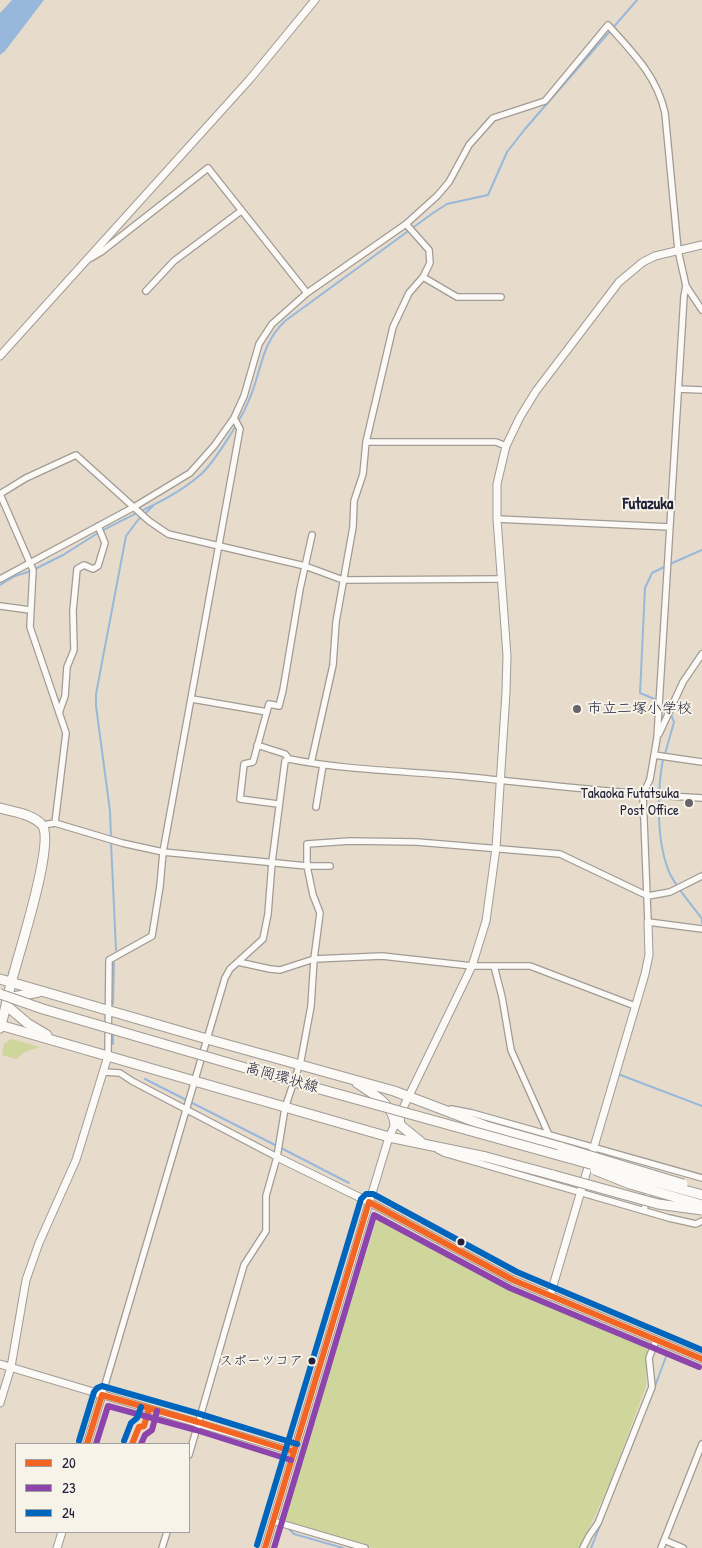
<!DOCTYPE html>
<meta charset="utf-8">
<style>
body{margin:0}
#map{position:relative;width:702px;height:1548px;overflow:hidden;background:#e7dbcb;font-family:"Patrick Hand",sans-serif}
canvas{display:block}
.legend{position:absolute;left:15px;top:1443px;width:175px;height:90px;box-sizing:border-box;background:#f7f3e8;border:1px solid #a29fa3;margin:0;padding:6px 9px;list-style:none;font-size:15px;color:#22223b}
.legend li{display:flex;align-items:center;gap:10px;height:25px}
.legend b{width:25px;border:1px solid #a29fa3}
</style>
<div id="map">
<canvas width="702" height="1548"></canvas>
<ul class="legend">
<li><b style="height:6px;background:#f26522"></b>20</li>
<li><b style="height:6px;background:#8e44ad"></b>23</li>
<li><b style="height:6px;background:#0065bd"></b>24</li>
</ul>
</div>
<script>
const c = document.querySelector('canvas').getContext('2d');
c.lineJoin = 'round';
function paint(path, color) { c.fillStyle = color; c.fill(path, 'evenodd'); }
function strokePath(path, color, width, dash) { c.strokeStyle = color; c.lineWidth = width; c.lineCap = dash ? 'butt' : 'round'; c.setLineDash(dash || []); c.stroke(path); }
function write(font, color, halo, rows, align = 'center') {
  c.font = font + ' "Patrick Hand","Klee One",sans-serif'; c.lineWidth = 4; c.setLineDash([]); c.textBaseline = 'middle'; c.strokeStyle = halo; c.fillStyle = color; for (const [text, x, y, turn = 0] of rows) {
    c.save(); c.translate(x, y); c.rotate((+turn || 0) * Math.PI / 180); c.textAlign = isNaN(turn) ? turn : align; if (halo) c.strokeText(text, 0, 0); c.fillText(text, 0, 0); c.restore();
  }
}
paint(new Path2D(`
 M11,1039l29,8 -15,5 -9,7 -14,-4 2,-11z
 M377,1218l159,83 111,47 -1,38 -37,99 -29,63h-207l-89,-28z`), '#cfd69c');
paint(new Path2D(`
 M12,0h32l-39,51 -5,4v-42z`), '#98b8db');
strokePath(new Path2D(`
 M102,531c32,-18 69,-31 97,-55 14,-11 43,-58 50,-76 13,-29 11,-55 36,-79l148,-108 14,-9 41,-9 19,-43 18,-23 112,-129
 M670,564l32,-14
 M35,569l28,-14 35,-22
 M0,585l15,-9 16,-5
 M657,700l-17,-7 5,-105 7,-15 14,-7
 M662,702l6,8
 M665,754l9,-32 -3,-8
 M663,759c-6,33 -7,84 7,115 8,16 22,31 32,45v4
 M111,837l-1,-26 -14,-105v-12l30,-158 12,-16 15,-14
 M111,842l5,108
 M113,1004l1,-41
 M113,1033v11
 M618,1074l84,32
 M145,1079l132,67
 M281,1148l68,35
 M381,1219l130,68 156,67 -13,35
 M306,1448l41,-143 28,-85
 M285,1523l-2,-4 19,-57
 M288,1528l6,6 49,14
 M591,1548l10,-25`), '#98b8db', 2);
const minor = new Path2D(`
 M91,258l10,-6 107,-84 99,125
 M423,277l34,20h44
 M686,286l16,24
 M146,291l28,-30 67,-50
 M678,389l24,1
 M366,442h130l10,4
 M497,519l173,8
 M0,579l134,-72 56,-34 24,-27 20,-28 10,-22 15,-52 13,-20 35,-31 99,-69 31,-28 12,-14 20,-37 24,-27 52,-17 63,-76c25,28 49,51 57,88l13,137 8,36 -2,10 -27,442 -7,41 -7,16 5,127 54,7
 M0,606l30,4
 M192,699l75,13
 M59,713l6,-17 2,-29 7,-17 -1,-39 4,-42 7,-4 9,4 5,-3 7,-23 -7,-17
 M659,734l24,-52 19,-28
 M257,745l28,9 4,5
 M654,755l48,7
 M311,763l22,-98 3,-43 17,-95 1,-26 9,-27 3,-32 27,-115 16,-34 14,-16 7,-14 -1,-13 -23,-26
 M278,804l-38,-5 4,-35 9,-2 16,-58 10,2 4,-16 17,-101 12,-54
 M316,807l7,-42
 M55,823l11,-90 -36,-106 3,-57 -33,-76 26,-16 50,-23 73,66 19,13 137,32 38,14 158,-1
 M43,825l12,-2 67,20 41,9 144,14h23
 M238,962l32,7 10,1 34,-11 68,-3 90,10h22l8,31 9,53 38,85
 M494,966h36l105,40
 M108,1056l1,-96 43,-24 8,-50 3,-34 77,-423 -6,-11
 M104,1072l16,1 12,8 145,76
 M451,1109l21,4 230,65
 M438,1150l6,3 225,65 27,6 6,-3
 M644,1210l6,-24
 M102,1395l123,-417 5,-9 33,-30 5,-25 4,-52 13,-101 4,-2c56,11 113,12 170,17 81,8 162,18 243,22
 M189,1455l55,-190 22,-34v-35l11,-39 8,-49 16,-48 10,-54 3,-47 6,-46 -7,-18 -6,-29v-22l43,-3 67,1 143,12 88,42 22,-4 32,-16
 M273,1521l92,27
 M664,1540l19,8
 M162,1548l5,-16
 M583,1548l6,-12 9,-13 54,-136 -3,-29 7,-18
 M661,1548l41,-104`);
const tertiary = new Path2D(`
 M0,356l250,-277 65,-79
 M277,1157l92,45 144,78 189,79
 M550,1296l95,-322 4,-19 -1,-33
 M0,1364l294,88
 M0,1403l11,-36 15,-87 13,-37 37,-83 32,-104
 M87,1444l15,-49
 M57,1548l5,-16
 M265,1548l124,-411 83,-171 14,-45 10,-73 10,-156 1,-36 -10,-137v-35l9,-38 14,-29 16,-26 83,-109 24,-20 12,-6 47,-11`);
const primary = new Path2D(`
 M0,808c13,4 33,6 42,17 13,16 -21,121 -27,144 -6,19 -9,40 -15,59
 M0,979l207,60 187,52 92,35 75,21
 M8,998l31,-6
 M6,1005l21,18 20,12
 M0,1025l389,112 97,20 67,18
 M357,1083c16,11 37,22 38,42
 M399,1116l1,9 21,17`);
strokePath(minor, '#a19b95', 8);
strokePath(tertiary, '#a19b95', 9);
strokePath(primary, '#a19b95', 11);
strokePath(minor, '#fbfaf7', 5.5);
strokePath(tertiary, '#fbfaf7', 7);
strokePath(primary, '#fbfaf7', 9);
const primaryBridge = new Path2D(`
 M0,994l43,15 237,69 422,117
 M561,1147l122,37
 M595,1170l35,14 72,21
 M553,1175l105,29 44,6`);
strokePath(primaryBridge, '#a19b95', 11, []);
strokePath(primaryBridge, '#fbfaf7', 9);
strokePath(new Path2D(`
 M87,1444l15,-49 96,27 96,30
 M132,1444l7,-17 5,-1 5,-17
 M265,1548l104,-346 144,78 189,79`), '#f26522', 6);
strokePath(new Path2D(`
 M96,1444l12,-38 88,24 95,30
 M141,1444l4,-9 7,-5 5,-19
 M274,1548l100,-333 136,73 189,79`), '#8e44ad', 6);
strokePath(new Path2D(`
 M79,1441l15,-49 3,-4 5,-2 98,28 97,30
 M124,1441l7,-18 6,-5 4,-11
 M257,1545l104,-346 5,-5h7l144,78 185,78`), '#0065bd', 6);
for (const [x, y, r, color] of [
 [577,709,5,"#67636d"],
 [689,803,5,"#67636d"],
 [461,1242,4.5,"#22223b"],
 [312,1361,4.5,"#22223b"]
]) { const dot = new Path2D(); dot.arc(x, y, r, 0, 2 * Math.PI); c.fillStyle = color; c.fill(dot); strokePath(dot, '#f7f3e8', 2); }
write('14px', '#22223b', '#f7f3e8', [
 ["スポーツコア",303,1361]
], 'right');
write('15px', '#22223b', '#f7f3e8', [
 ["市立二塚小学校",587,709],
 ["Takaoka Futatsuka",679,794,"right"],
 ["Post Office",679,811,"right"]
], 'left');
write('15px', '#22223b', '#f7f3e8', [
 ["高岡環状線",282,1078,16]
]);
write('bold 16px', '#22223b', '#f7f3e8', [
 ["Futazuka",648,505]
]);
</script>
